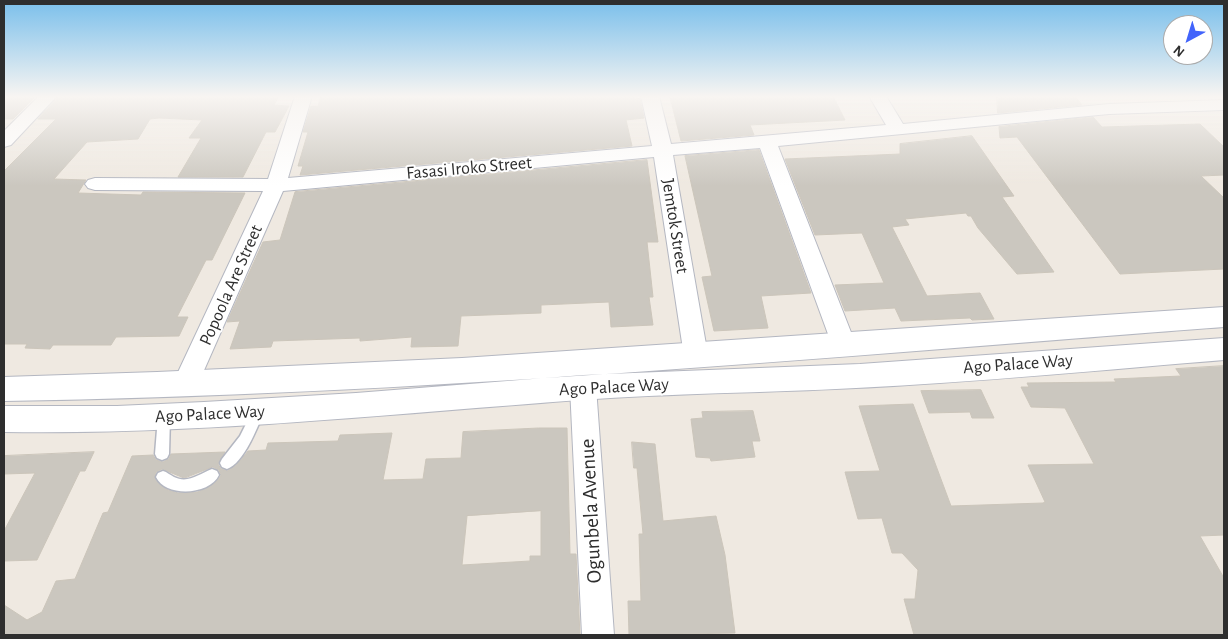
<!DOCTYPE html>
<style>
body{margin:0}
#map{position:relative;width:1228px;height:639px;overflow:hidden;background:#efe9e1;font-family:"Alegreya Sans",sans-serif}
canvas{display:block}
.frame{position:absolute;inset:0;border:5px solid #2e2e2e;pointer-events:none}
.north{position:absolute;left:1163px;top:15px;width:50px;height:50px;box-sizing:border-box;background:#fff;border:1px solid #ababab;border-radius:50%;rotate:219deg;font-size:14px;font-weight:700;line-height:20px;text-align:center;color:#2e2e2e}
.north::after{content:'';display:block;margin:auto;width:18px;height:22px;background:#4264fb;clip-path:polygon(50% 0,100% 100%,50% 72%,0 100%)}
</style>
<div id="map">
<canvas width="1228" height="639"></canvas>
<div class="frame"></div>
<div class="north">N</div>
</div>
<script>
const c = document.querySelector('canvas').getContext('2d');
c.lineJoin = 'round';
function paint(path, color) { c.fillStyle = color; c.fill(path, 'evenodd'); }
function strokePath(path, color, width, dash) { c.strokeStyle = color; c.lineWidth = width; c.lineCap = dash ? 'butt' : 'round'; c.setLineDash(dash || []); c.stroke(path); }
function write(font, color, halo, rows, align = 'center') {
  c.font = font + ' "Alegreya Sans",sans-serif'; c.lineWidth = 4; c.setLineDash([]); c.textBaseline = 'middle'; c.strokeStyle = halo; c.fillStyle = color; for (const [text, x, y, turn = 0] of rows) {
    c.save(); c.translate(x, y); c.rotate((+turn || 0) * Math.PI / 180); c.textAlign = isNaN(turn) ? turn : align; if (halo) c.strokeText(text, 0, 0); c.fillText(text, 0, 0); c.restore();
  }
}
const building = new Path2D(`
 M4,96h32l-23,23h-9z
 M59,96h220l-5,9 15,1 -14,26h-9l-23,45h-65l23,-39h-12l13,-18 -43,-2 -9,1 -12,20 -51,3 -33,37 32,1 -8,13 63,2 2,-3 102,1 -33,67h-6l-29,57h11l-9,19 -63,1 -5,8h-58l-3,4 -25,-1 2,-4h-23v-173l52,-52h-18z
 M321,96h313v3l6,-1 4,20 -18,2 6,26 -332,29 3,-9h-5l10,-34h-5l8,-26h7z
 M833,96l12,24 -95,5 4,10 -73,6 -11,-44z
 M997,96h78l7,9 -84,8z
 M1093,117l9,10 98,-3 24,23v28l-23,1 23,22v71l-104,5 -103,-137 -17,1 -1,-11z
 M972,136l42,60 -12,1 52,75 -37,2 -39,-46 -7,-12h-3l-2,-3 -61,6 4,6 -17,2 35,69 53,-3 14,26 -22,1 -2,-2 -69,3 -6,-13 -50,3 -10,-26 49,-2 -22,-50 -47,2 -30,-76 115,-5v-10z
 M759,150l52,143 -50,3 7,32 -54,3 -12,-54 10,-1 -27,-120z
 M647,160l11,82h-11l6,55h-4l4,28 -42,2 -2,-25 -68,3v8l-80,3 -3,30 -47,1 1,-10 -52,4v-3l-87,3 -2,6 -41,2 10,-28 -13,1 36,-80 17,-2 15,-48z
 M1224,366v169l-24,1 24,42v57h-310l-10,-36h11l3,-29 -16,-17h-10l-10,-35 -24,1 -13,-47 35,-1 -21,-65 54,-2 38,102 92,-3 2,-1 -17,-37 66,-1 -29,-56 -34,-1 -10,-20h8l-2,-4 89,-1 -2,-3 67,-3 -5,-7z
 M981,390l13,28h-22l-2,-6 -41,1 -8,-22z
 M753,411l7,30h-8l3,16 -44,4 -1,-3 -14,-1 -5,-38 12,-1 -1,-6z
 M539,428h28l3,126h6l4,81h-576v-30l23,15 15,-8 14,-31 19,-2 28,-66 5,-1 24,-56 21,-1 3,5 7,2 6,-3 2,-5 54,-2 -7,12 3,5 7,2 12,-10 8,-10 18,-1 2,-7 70,-2 2,-6 52,-2 -9,47 40,-1 3,-20 35,-1 2,-26zM213,467l6,3 2,6 -6,7 -17,9 -20,1 -10,-3 -13,-12 1,-6 6,-3 22,9zM541,511v45h-11v5l-68,4 5,-49z
 M632,442l23,2 8,77 53,-5 9,39 10,78 -106,2 -1,-34h13l-2,-67h4l-6,-66h-3z
 M94,452l-9,19h-5l-43,89 -33,1v-30l31,-58 -31,1v-18z`);
paint(building, '#cbc7bf');
strokePath(building, '#cbc5ba', 1);
const service = new Path2D(`
 M258,407l4,1 2,4c-7,16 -20,51 -37,57l-5,-2 -2,-4 2,-4 18,-23 14,-28z
 M164,412l4,1 2,4 -1,37 -2,4 -5,2 -5,-2 -2,-4 3,-37 2,-4z
 M212,469l5,2 2,4c-9,20 -53,23 -63,2l2,-4 5,-2c4,1 7,4 11,6 14,7 25,-3 38,-8z`);
const minor = new Path2D(`
 M39,96h18l-46,49 -7,2v-16z
 M295,96h17l-24,82 364,-32 -11,-50h18l12,48 215,-19 -17,-29h17l17,28 206,-20 115,-4v10l-115,4 -331,32 78,199 -3,7 -9,3 -9,-3 -3,-7 -72,-197 -87,7 35,201 -3,7 -9,3 -9,-3 -3,-7 -30,-199 -371,34 -89,202 -9,3 -9,-3 -4,-8 91,-194 -168,-1 -7,-2 -3,-4 3,-4 7,-2 173,1z
 M583,376l9,3 4,8 18,248h-32l-12,-248 4,-8z`);
const secondary = new Path2D(`
 M1224,307v20c-406,31 -813,68 -1220,74v-24l153,-5 305,-14z
 M1224,338v22c-122,10 -245,22 -368,28 -92,5 -184,5 -276,12 -192,14 -383,35 -576,32v-26h113l87,-4 152,-9 227,-18 277,-11z`);
strokePath(service, '#b4b7c1', 3);
strokePath(minor, '#b4b7c1', 2);
strokePath(secondary, '#b4b7c1', 2);
paint(service, '#fff');
paint(minor, '#fff');
paint(secondary, '#fff');
const sky = c.createLinearGradient(0, 0, 0, 186);
sky.addColorStop(0, '#7abfeb');
sky.addColorStop(0.52, '#f8f5f2');
sky.addColorStop(1, '#f8f5f200');
c.fillStyle = sky;
c.fillRect(0, 0, 1228, 186);
write('18px', '#2e2e2e', '#fff', [
 ["Fasasi Iroko Street",469,168,-5],
 ["Jemtok Street",675,226,81],
 ["Popoola Are Street",231,285,-66],
 ["Ago Palace Way",1018,364,-4],
 ["Ago Palace Way",614,387,-3],
 ["Ago Palace Way",210,414,-3]
]);
write('21px', '#2e2e2e', '#fff', [
 ["Ogunbela Avenue",591,511,-93]
]);
</script>
